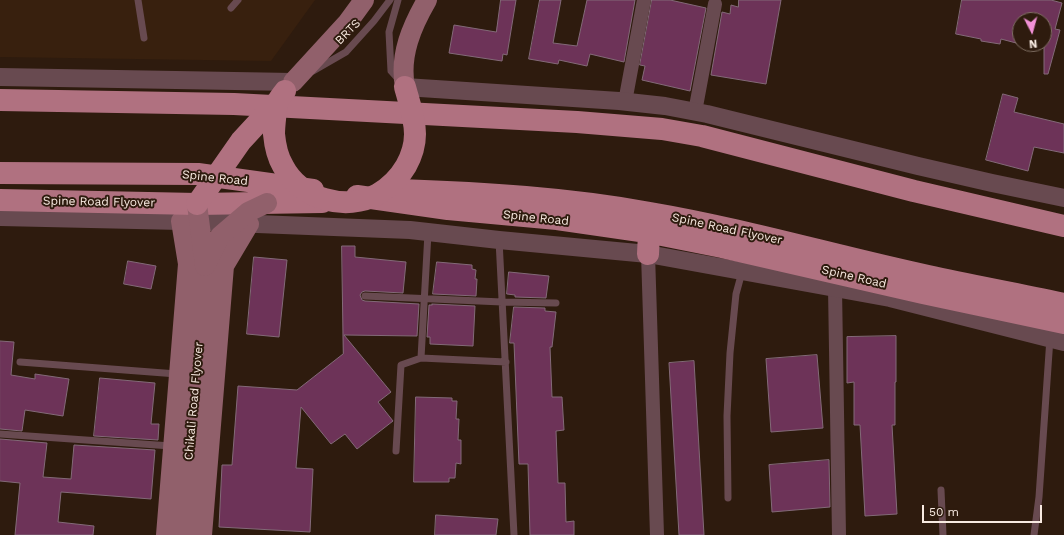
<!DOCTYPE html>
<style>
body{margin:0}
#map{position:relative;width:1064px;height:535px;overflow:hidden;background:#2e1b0e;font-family:"Work Sans",sans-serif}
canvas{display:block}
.north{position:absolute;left:1012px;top:12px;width:40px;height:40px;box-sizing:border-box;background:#2e1b0e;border:1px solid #7f6e62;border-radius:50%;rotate:174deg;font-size:11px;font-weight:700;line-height:16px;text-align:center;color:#f8eae1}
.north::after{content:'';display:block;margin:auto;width:14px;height:18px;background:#f291d6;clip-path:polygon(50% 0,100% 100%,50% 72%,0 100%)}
.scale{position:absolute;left:922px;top:505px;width:120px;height:18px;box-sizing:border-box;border:2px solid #f8eae1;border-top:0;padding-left:5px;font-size:12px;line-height:14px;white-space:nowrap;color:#f8eae1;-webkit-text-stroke:3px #2e1b0e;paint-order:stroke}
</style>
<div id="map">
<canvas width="1064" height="535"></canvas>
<div class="north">N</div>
<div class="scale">50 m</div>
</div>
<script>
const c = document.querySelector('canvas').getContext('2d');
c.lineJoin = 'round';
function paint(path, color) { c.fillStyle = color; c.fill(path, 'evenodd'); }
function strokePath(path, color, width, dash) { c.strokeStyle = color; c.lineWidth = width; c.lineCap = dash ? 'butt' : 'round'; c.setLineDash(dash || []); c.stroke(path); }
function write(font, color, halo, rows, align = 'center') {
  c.font = font + ' "Work Sans",sans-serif'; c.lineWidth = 4; c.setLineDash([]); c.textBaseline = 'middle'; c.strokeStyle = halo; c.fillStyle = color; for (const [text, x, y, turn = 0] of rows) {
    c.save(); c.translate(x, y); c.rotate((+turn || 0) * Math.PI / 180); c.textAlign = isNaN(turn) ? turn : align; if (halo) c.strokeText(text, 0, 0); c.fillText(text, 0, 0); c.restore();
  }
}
paint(new Path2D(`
 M0,0h315l-44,61 -271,-4z`), '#38200e');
const building = new Path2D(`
 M501,0h15l-9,55 -4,-1 -1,7 -53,-8 5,-28 42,7z
 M540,0h21l-8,43 24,3 10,-46h48l-11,62 -34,-8 -3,12 -28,-6 -1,4 -29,-5z
 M652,0h18l36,8 -16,83 -48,-11 3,-14 -5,-1z
 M739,0h42l-15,84 -55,-9 11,-63 8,2 1,-9 7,2z
 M962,0h89l11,3 -7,26 5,1 -12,44h-4v-54h-24v24l-19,-5 -1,5 -19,-3v-2l-25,-5z
 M1003,94l15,4 -4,14 50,12v29l-30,-6 -6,24 -42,-11z
 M342,246h13v11l51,5 -3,31 -38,-2 -3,1 -2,3 2,5 3,1 54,3 -2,32 -73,-1 47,57 -13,10 15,19 -36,28 -12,-15 -14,10 -30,-37 -5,61 17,1 -3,63 -91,-5 3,-62h10l6,-79 59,4 46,-36z
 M254,257l33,3 -8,77 -32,-3z
 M128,261l28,5 -5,23 -27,-5z
 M437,262l35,3v4l4,1 -1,9h2l-1,17 -43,-2z
 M509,272l40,4 -3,22 -31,-1v-2l-8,-1z
 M432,304l43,2 -2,40 -43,-2v-7h-3l2,-32h3z
 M514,307l31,1v3l11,1 -4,35h-2l2,50h10l2,33 -8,1 2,52h7l1,39 8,-1v14h-44l-2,-71h-9l-5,-121h-4z
 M896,336v46h-1v43h-3l5,89 -32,2 -5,-91h-6v-43l-7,1v-46z
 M0,341l14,1 -3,33 24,4v-5l34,5 -6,37 -38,-6 -3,21 -22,-2z
 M817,355l6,73 -52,4 -5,-73z
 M694,361l10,174h-25l-10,-172z
 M100,378l55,5 -4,41h8l-1,16 -64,-4z
 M416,397l36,1v3h5l-1,18h3l-1,21h3v24l-5,-1 -1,15h-6v4h-35z
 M0,439l47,4 -4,34 28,2 3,-34 81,5 -4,49 -90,-7 -3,30 36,4 -1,9h-78l5,-52 -20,-2z
 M829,460l1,47 -58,5 -3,-47z
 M436,515l62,4 -2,16h-61z`);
paint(building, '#6d3358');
strokePath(building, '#836a78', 1);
strokePath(new Path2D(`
 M138,0l6,38
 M398,0l-9,32 2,39 9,10
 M231,8l7,-8
 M313,71l33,-19 28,-31 16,-21
 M428,233l-7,125 85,4
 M499,240l15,295
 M365,296l137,6 54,1
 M20,362l157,12
 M0,434l171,12
 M396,451l5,-86 20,-7
 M941,490l2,45
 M728,498l-1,-82 3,-63 6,-59 6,-22
 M1034,535l5,-38 11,-159`), '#684a50', 7);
strokePath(new Path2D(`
 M625,102l19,-102
 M695,112l20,-108
 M648,254l9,281
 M835,288l4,247`), '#684a50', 14);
strokePath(new Path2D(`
 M0,77l293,5
 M405,87l214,14 46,5 42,8 211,52 74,17 72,15
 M0,217l181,4 229,9 89,10 149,14 242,44 174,44`), '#684a50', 18);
strokePath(new Path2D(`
 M293,82l55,-60 16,-22
 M405,87c-6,-32 7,-61 22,-87
 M166,535l22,-271 -7,-43
 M183,535l22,-269
 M202,535l22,-269 25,-42`), '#91606b', 20);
strokePath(new Path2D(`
 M0,100l234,4 343,18 85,7 40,7 212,55 150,35
 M0,173l198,1 115,16
 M400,190c84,3 168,8 250,23 94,16 185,43 278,63 45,10 91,18 136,28
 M357,196l91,13 109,10 90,13 75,15 201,46 141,30
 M0,200l197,4 125,-2
 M648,254l1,-21`), '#b07180', 22);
strokePath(new Path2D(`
 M197,204l8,62
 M205,266l15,-30 28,-24 19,-9`), '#91606b', 20);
strokePath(new Path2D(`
 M285,91c-2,3 -5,6 -7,10 -2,4 -4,27 -4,33 1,11 3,22 9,32 17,33 63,46 95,28 12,-7 21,-16 28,-28 5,-9 9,-21 9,-32 0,-16 -6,-32 -10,-47
 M197,204l44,-63 36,-39`), '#b07180', 22);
write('12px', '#f8eae1', '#2e1b0e', [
 ["BRTS",348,32,-46],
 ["Spine Road",215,178,6],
 ["Spine Road Flyover",99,202,1],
 ["Spine Road",536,218,6],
 ["Spine Road Flyover",727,229,12],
 ["Spine Road",854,277,13],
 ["Chikali Road Flyover",194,401,-85]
]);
</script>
